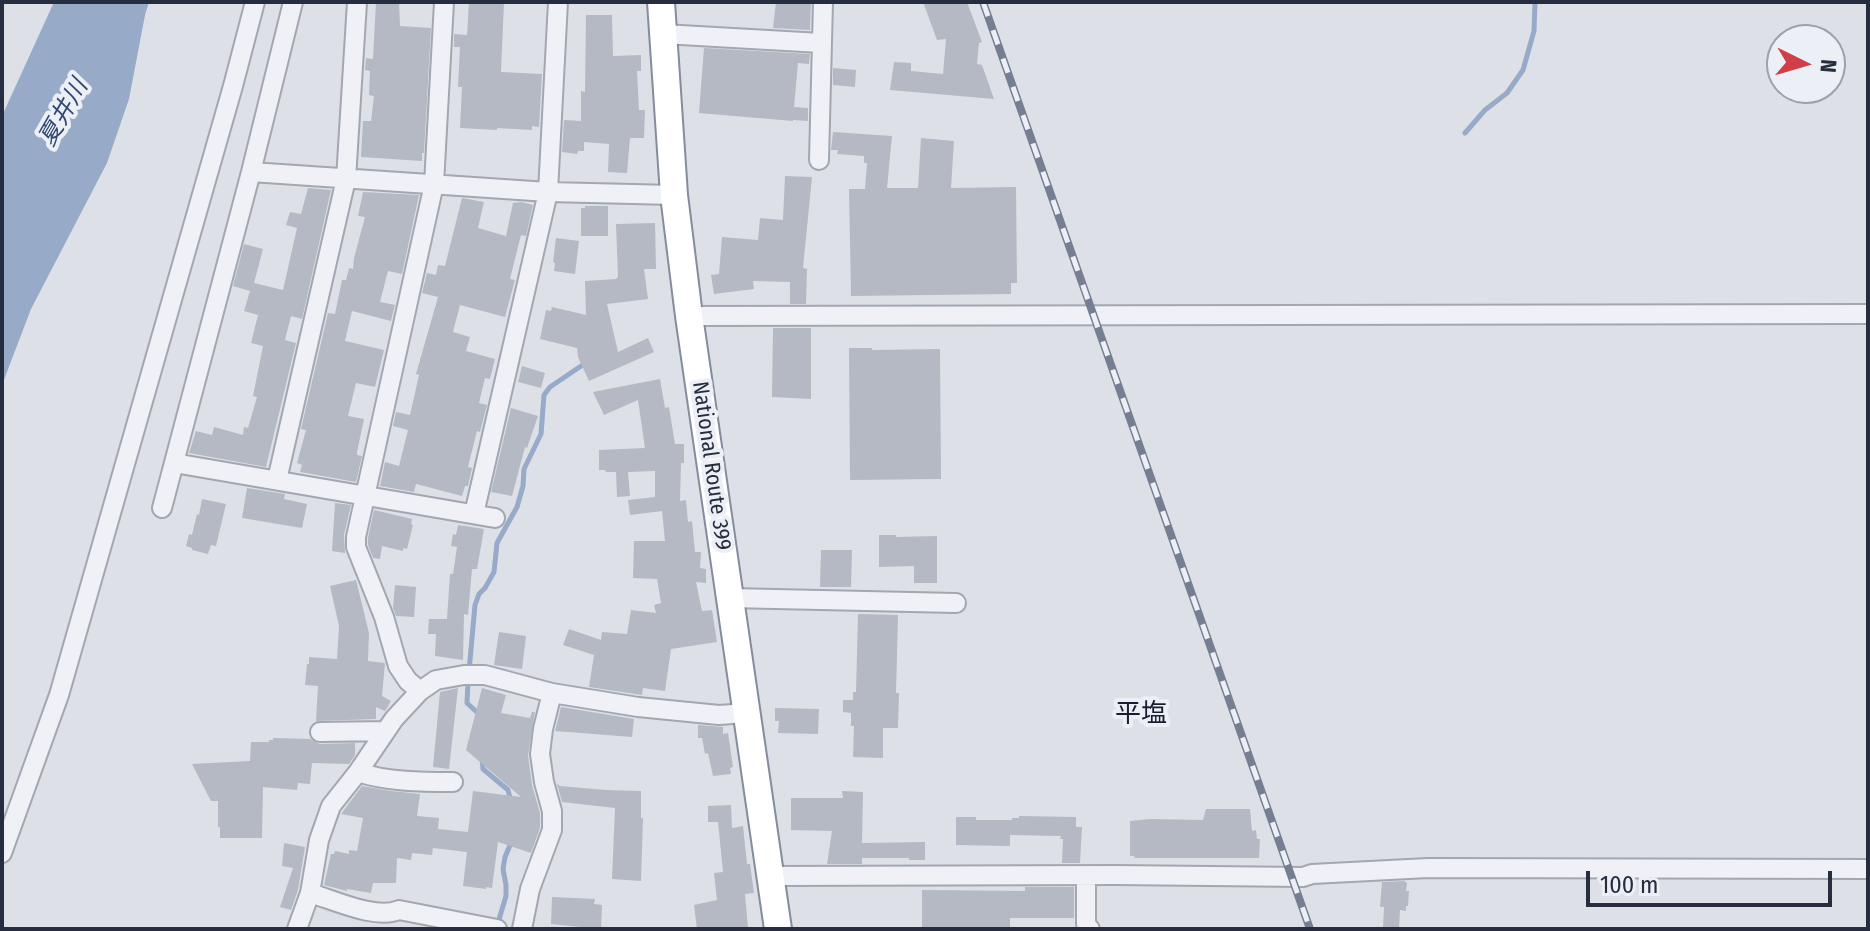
<!DOCTYPE html>
<meta charset="utf-8">
<style>
body{margin:0}
#map{position:relative;width:1870px;height:931px;overflow:hidden;background:#dde0e7;font-family:"Fira Sans Condensed",sans-serif}
canvas{display:block}
.frame{position:absolute;inset:0;border:4px solid #262d3e;pointer-events:none}
.north{position:absolute;left:1766px;top:24px;width:80px;height:80px;box-sizing:border-box;background:#eceff5;border:2px solid #9da1ac;border-radius:50%;rotate:95deg;font-size:22px;font-weight:700;line-height:32px;text-align:center;color:#262d3e}
.north::after{content:'';display:block;margin:auto;width:28px;height:36px;background:#d03f48;clip-path:polygon(50% 0,100% 100%,50% 72%,0 100%)}
.scale{position:absolute;left:1586px;top:871px;width:246px;height:36px;box-sizing:border-box;border:4px solid #262d3e;border-top:0;padding-left:10px;font-size:24px;line-height:28px;white-space:nowrap;color:#262d3e;-webkit-text-stroke:6px #eceff5;paint-order:stroke}
</style>
<div id="map">
<canvas width="1870" height="931"></canvas>
<div class="frame"></div>
<div class="north">N</div>
<div class="scale">100 m</div>
</div>
<script>
const c = document.querySelector('canvas').getContext('2d');
c.lineJoin = 'round';
function paint(path, color) { c.fillStyle = color; c.fill(path, 'evenodd'); }
function strokePath(path, color, width, dash) { c.strokeStyle = color; c.lineWidth = width; c.lineCap = dash ? 'butt' : 'round'; c.setLineDash(dash || []); c.stroke(path); }
function write(font, color, halo, rows, align = 'center') {
  c.font = font + ' "Fira Sans Condensed","Noto Sans JP",sans-serif'; c.lineWidth = 8; c.setLineDash([]); c.textBaseline = 'middle'; c.strokeStyle = halo; c.fillStyle = color; for (const [text, x, y, turn = 0] of rows) {
    c.save(); c.translate(x, y); c.rotate((+turn || 0) * Math.PI / 180); c.textAlign = isNaN(turn) ? turn : align; if (halo) c.strokeText(text, 0, 0); c.fillText(text, 0, 0); c.restore();
  }
}
paint(new Path2D(`
 M54,2h95l-4,13 -16,84 -22,64 -76,146 -29,76v-269z`), '#97abc8');
strokePath(new Path2D(`
 M1465,133l20,-23 22,-17 16,-23 11,-39 1,-29
 M469,671l6,-66 4,-11 6,-6 9,-16 3,-29 20,-36 6,-21 1,-17 17,-35 3,-39 6,-8 37,-25
 M468,681l-1,22 14,13
 M482,757l1,12 25,21 3,12
 M497,926l9,-30v-11l-3,-16 2,-12 6,-14`), '#97abc8', 5);
paint(new Path2D(`
 M376,2h23l1,24 31,2 -7,125h-2v8l-61,-4 2,-36h8l3,-25 -5,-1 1,-24 -5,-1 1,-12 7,1z
 M469,2h35l-3,70 41,2 -3,53 -7,-1v4l-35,-2v2l-37,-2 2,-41h-4l2,-40h-6v-13l13,1z
 M776,2h35l-1,28 -37,-2z
 M923,2h44l15,40 -3,1 -2,21 5,1 12,34 -104,-9 4,-28 17,1v8l32,3 3,-35 -9,1z
 M586,15h26l1,41 28,-1v16h-4l2,39h6l-1,28h-14l-3,35 -19,-1 1,-28 -25,-2v9h-6l-1,3 -15,-2 2,-32 17,1v-30l4,1z
 M704,48l106,6 -1,10 -11,-1 -4,44 14,1v13l-15,-1v1l-94,-8z
 M833,68l23,2 -1,17 -22,-2z
 M833,132l59,4 -5,52h31l3,-50 33,3 -3,47 65,-1 1,96h-6v11l-160,2 -2,-107h16l2,-26h-3v-7l-27,-2 1,-4h-7z
 M785,176l27,1 -9,91 4,1 -1,35h-16v-22l-37,-1 1,8 -40,5 -3,-19 8,-1 3,-37 36,3 2,-22 23,2z
 M308,188l23,2 -29,129 -11,-3 -6,24 11,3 -30,124 -77,-14 7,-22 16,4 2,-8 29,8 1,-8 4,1 9,-31 -4,-1 10,-50 -12,-3 7,-28 -14,-4 6,-20 -17,-5 11,-42 19,5 -9,34 29,7 14,-62 -11,-3 4,-13 11,2z
 M363,192l56,3 -17,79 -14,-3 -8,31 15,3 -4,16 -39,-10 -7,30 39,9 -9,37 -19,-4 -8,33 16,3 -7,33v3l5,1 -6,26 -56,-10 2,-7 -5,-2 9,-33 -5,-1 27,-116 7,1 7,-34h4l3,-12 4,1 1,-11 11,-41 -7,-1z
 M462,198l22,4 -6,26 28,8 7,-33 8,-1 12,3 -7,31 -5,-1 -11,44 5,1 -10,37 -45,-12 -7,27 17,5 -4,14 29,8 -5,20 -5,-1 -6,25 8,2 -7,27 -3,-1 -9,36 4,1 -4,18h-3l-3,10 -46,-12 -2,8 -34,-6 5,-24 14,4 9,-36 -15,-4 3,-14 14,3 9,-40 -3,-1 22,-77 -16,-4 5,-20 9,2 2,-10 7,1z
 M585,206h23v30h-27v-28h4z
 M655,223l1,46h-12l4,30 -41,5 11,48 30,-14 6,14 -65,29 -11,-24 -1,-9 -37,-9 6,-29 5,1 1,-4 34,8 -1,-34 31,-2 2,-2 -2,-53z
 M556,238l23,3 -4,33 -21,-3 1,-8 -2,-1z
 M773,328h38v71l-39,-2z
 M849,348h23v2l68,-1 1,130 -91,1z
 M522,366l23,7 -4,15 -23,-6z
 M660,379l5,29 4,-1 6,37h9v19h-3l-1,38 6,-1 2,22 4,-1 3,31h6l-1,16 6,1v14l-10,-1 6,29 10,-1 5,32 -46,7 -6,42 -22,-3 -1,7 -53,-8 5,-32 -31,-10 6,-16 32,11 1,-8 25,2 4,-24 25,3 -2,-8 7,-2 -4,-24 -24,-1 1,-37h31l-3,-30 -32,4 -2,-15 27,-3v-26l-27,1 2,24 -13,1 -1,-25h-10l-1,-2h-6v-20l46,-2 -7,-48 -34,15 -11,-23z
 M511,408l27,8 -11,32 -2,-1 -13,49 -21,-4z
 M247,488l38,6 -1,5 23,5 -5,24 -60,-10z
 M202,499l24,5 -10,42 -5,-1 -3,9 -16,-4v-2l-6,-2 3,-12 3,1 5,-21 2,1z
 M335,503l16,2 -7,30 1,18 -13,-2z
 M374,510l38,9 -1,5 2,1 -6,24 -4,-1v3l-21,-5 -2,13 -7,-1 -5,-13v-7z
 M458,525l26,4 -7,40h-5l-4,46 -4,-1 -1,46 -28,-4 1,-22h-8l1,-15h18l3,-45h3l4,-27 -6,-1 2,-12 3,1z
 M879,535h17v2l41,-1v47h-23v-17l-35,1z
 M821,550h31l-1,37h-31z
 M356,580l13,53 -1,28 17,2 -3,33 9,5 -6,10 -9,-4v12l-60,2 2,-35 -13,-1 2,-21h2v-7l28,2 2,-33 -9,-40z
 M395,585l21,2 -2,30 -18,-1 -3,-8z
 M858,614l40,1 -2,78h3l-1,35h-15v30l-30,-1 1,-31h-3v-13l-8,-1v-12h10v-8h3z
 M499,632l27,4 -4,33 -28,-4z
 M458,688l-9,81 -16,-2 7,-75z
 M482,688l24,7 -5,18 29,5 2,-6h3l-7,43 4,30 8,28v15l-9,25 -33,-11 -6,46 -6,-1v2l-23,-3 4,-34 -34,-4 -1,7 -20,-2 -1,7 -14,-2 -1,25h-23l-2,10 -24,-4v2l-23,-6 7,-31h3l1,-3 14,3v-4l8,1 6,-33 -22,-4 21,-28 29,5 29,3 -3,22 22,2 -1,11 30,3 5,-41 48,6 -55,-47z
 M561,707l73,12 -2,18 -77,-6z
 M775,708l44,1 -1,25 -40,-1 1,-12h-4z
 M698,725l25,2v7l5,-1 5,34 -3,1 1,6 -18,2 -5,-23 -3,1 -3,-16h-4z
 M273,738l37,1 10,5 35,-1v12l-6,9 -37,-1 -2,21 -12,-1 -1,7 -34,-3 -1,51h-42v-11h-2v-26h-7l-19,-37 58,-3 1,-19h18v-2h4z
 M557,784l3,2 46,4 35,1v27h2l-2,63 -29,-2 3,-71 -53,-6z
 M842,791l21,1 -1,51 63,-1v18h-16v-2h-47v6h-35l5,-33 -41,-1v-32h52z
 M731,805l1,23 11,-2 4,38h3l4,29 -9,1 3,35h-51l-3,-24 23,-5 -3,-27 9,-1 -5,-50h-10v-16z
 M1206,809h44l2,22 4,-1 1,9h3l-1,19h-124l-1,-2h-4v-35l20,-2 53,1z
 M1019,816l57,1v10h6l-2,36h-18l1,-24h-3l1,-3 -51,-1v11l-54,-1v-28h20v3h36v-2h7z
 M284,843l21,4 -7,43 -7,20 -11,-3 13,-39 -11,-2z
 M1404,881l3,2 -1,8h3l-1,15h-2v5l-6,-1 -1,19 -16,-1 1,-21h-4l2,-25z
 M1025,887h49v31h-64v11h-88v-39l103,1z
 M552,897l43,2 -1,5 8,1 -1,24 -50,-5z`), '#b4b9c4');
const minor = new Path2D(`
 M663,34l158,9
 M819,160l4,-158
 M251,172l297,20 126,3
 M689,316l1179,-2
 M174,463l321,55
 M277,480l69,-301 11,-177
 M162,508l89,-336 42,-170
 M474,514l74,-322 10,-190
 M730,598l226,5
 M420,691l-12,-10 -10,-15 -14,-49 -28,-70v-10l78,-353 10,-182
 M320,732l65,-1
 M358,772c28,10 66,10 95,10
 M2,853l57,-158 174,-609 22,-84
 M771,876l344,-1 188,2 9,-3 116,-6 440,1
 M1086,876v48l4,5
 M310,893c24,7 66,27 89,17l98,19
 M297,929l13,-36 9,-53 12,-34 27,-34 36,-53 26,-28 16,-11 28,-5h21l67,18 86,14 81,8 28,-2
 M522,929l8,-40 22,-59v-19l-8,-29 -4,-28 3,-25 9,-36`);
const highway = new Path2D(`
 M661,2l13,193 15,121 89,613`);
strokePath(minor, '#a2a7b1', 22);
strokePath(highway, '#848c9e', 30);
strokePath(minor, '#f0f1f6', 18);
strokePath(highway, '#fff', 26);
const rail = new Path2D(`
 M983,2l327,927`);
strokePath(rail, '#767e91', 8);
strokePath(rail, '#eceff5', 5, [15]);
write('22px', '#262d3e', '#eceff5', [
 ["National Route 399",711,466,82]
]);
write('italic 24px', '#304872', '#eceff5', [
 ["夏井川",64,113,-60]
]);
write('26px', '#191e2f', '#eceff5', [
 ["平塩",1141,715]
]);
</script>
